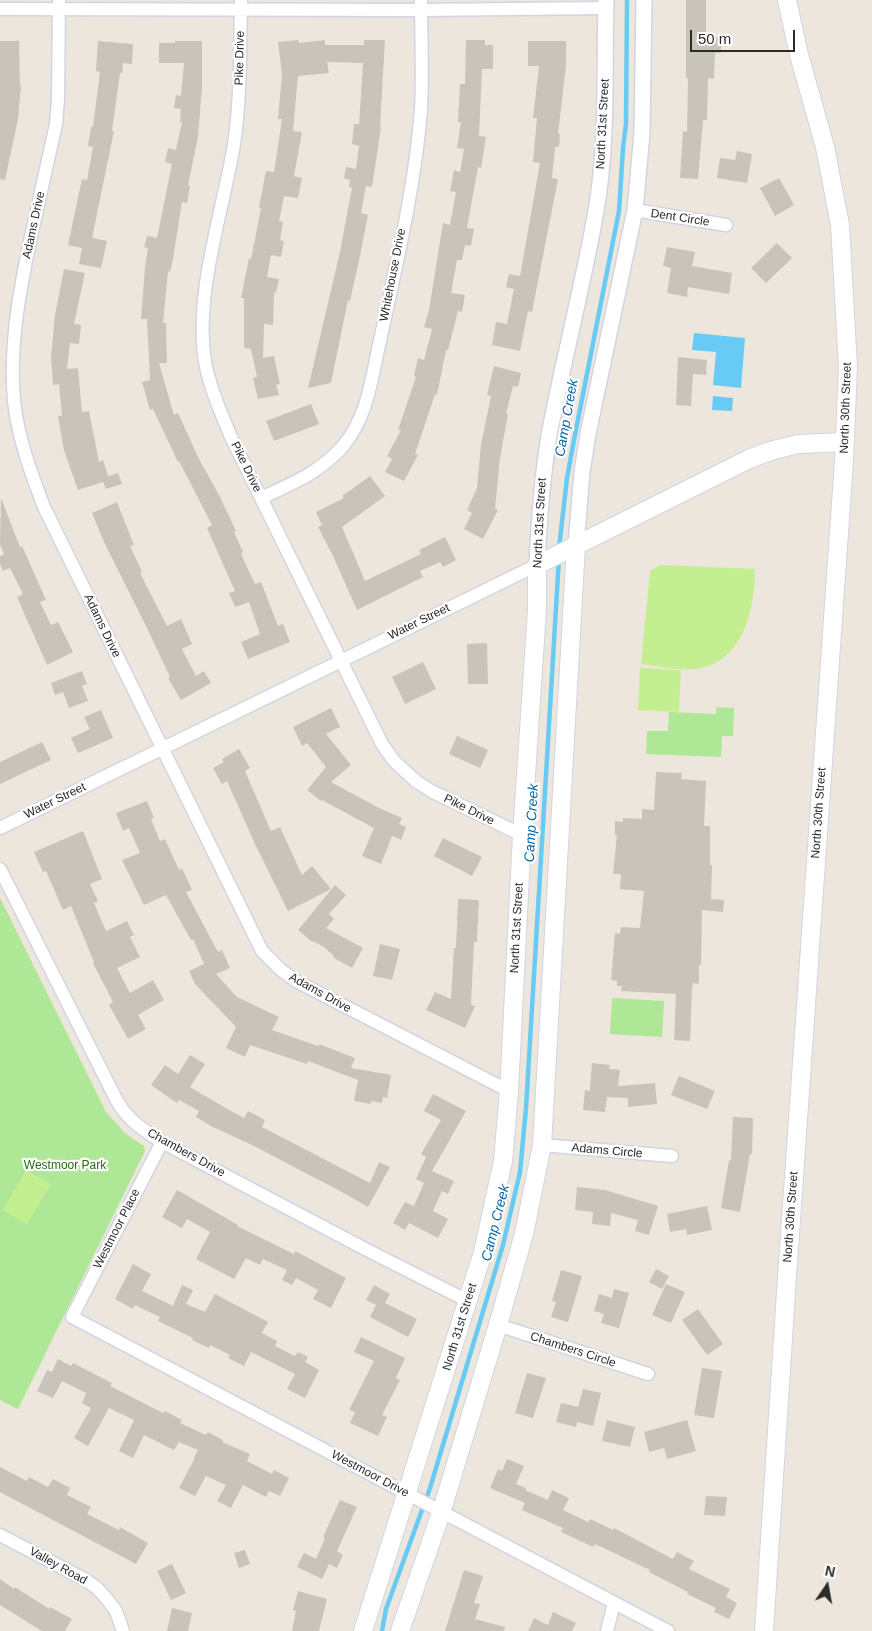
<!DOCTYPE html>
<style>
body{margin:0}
#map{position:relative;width:872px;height:1631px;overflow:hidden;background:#ede6dc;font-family:Arial,sans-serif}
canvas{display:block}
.north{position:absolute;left:802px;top:1561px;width:50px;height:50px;-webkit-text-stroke:4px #fff;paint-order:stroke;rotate:12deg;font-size:14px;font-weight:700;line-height:20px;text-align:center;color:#2b2b2b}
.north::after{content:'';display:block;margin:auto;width:18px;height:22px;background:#2b2b2b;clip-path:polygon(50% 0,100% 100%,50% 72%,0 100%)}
.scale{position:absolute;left:690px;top:30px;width:105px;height:22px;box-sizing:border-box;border:2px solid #2b2b2b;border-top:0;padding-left:6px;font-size:15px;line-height:18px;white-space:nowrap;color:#2b2b2b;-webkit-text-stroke:4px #fff;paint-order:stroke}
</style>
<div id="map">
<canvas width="872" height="1631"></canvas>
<div class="north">N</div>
<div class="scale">50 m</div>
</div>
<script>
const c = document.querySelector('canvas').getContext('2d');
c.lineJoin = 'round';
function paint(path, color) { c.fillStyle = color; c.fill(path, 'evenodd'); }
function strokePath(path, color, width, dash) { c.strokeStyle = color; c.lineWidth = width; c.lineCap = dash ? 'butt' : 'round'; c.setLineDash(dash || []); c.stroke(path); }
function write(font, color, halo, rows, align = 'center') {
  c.font = font + ' Arial,sans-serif'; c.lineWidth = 4.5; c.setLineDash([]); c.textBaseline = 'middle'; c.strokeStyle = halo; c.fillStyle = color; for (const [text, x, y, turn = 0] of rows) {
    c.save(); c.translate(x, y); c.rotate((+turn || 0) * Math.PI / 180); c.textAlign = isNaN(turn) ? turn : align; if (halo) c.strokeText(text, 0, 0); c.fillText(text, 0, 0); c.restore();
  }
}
paint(new Path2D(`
 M716,707l18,1 -1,28h-11l-1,21 -75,-3 1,-23h21l1,-19 47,2z
 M0,898l106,214 20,22 18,12 1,5 -127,258 -18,-9z
 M612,998l52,3 -2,36 -52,-3z`), '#aee795');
paint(new Path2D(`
 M661,565l94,4c0,40 -12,95 -60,100 -17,2 -37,-3 -54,-5l9,-93z
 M640,668l41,2 -2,42 -41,-2z
 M26,1170l25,14 -24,40 -24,-14z`), '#c3ef90');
paint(new Path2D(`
 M694,333l51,5 -4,50 -28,-3 3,-33 -24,-2z
 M713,396l20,2 -1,13 -20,-1z`), '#68cbf6');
strokePath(new Path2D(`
 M559,548l8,-70 7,-38 45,-229 4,-63 3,-24 1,-124
 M382,1631l4,-22 44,-121 73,-243 17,-73 6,-64 33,-550`), '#68cbf6', 4.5);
paint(new Path2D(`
 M686,0h20v37h15v16h-6l-1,26 -6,-1 -1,42h-4l-5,59 -18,-1 3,-47 4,1 1,-54h-2z
 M298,40l1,3 26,-3v5h39v-5h21l-5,87h1l-9,60 -6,-1 -5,27 7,2 -8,41 -10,45 -2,-1 -17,83 -23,5 32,-136 10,-54 2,-10 -3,-1 1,-7 -6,-2 2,-11 10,2 3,-23 -7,-2 2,-20h5l4,-61 -36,-1 2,11 -31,3 -5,55 9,1 -8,44 8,2 -4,20 -14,-2 -5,25 4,1 -3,18 4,1 -3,16 -10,-2 -4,22 12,2 -3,14 -2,-1 -1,33 -9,-1 -1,34 11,-2 6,28 -4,1 3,10 -21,4 -5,-21 4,-1 -6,-28 -7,-1v-50h-3l8,-40 2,1 10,-51 -2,-1 7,-36 8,1 8,-53h-4l4,-45 -4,-32z
 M466,40h19v5h8v24h-11l-3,67 7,1 -5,31 -3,-1 -11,61 7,1 -3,17 -6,-1 -3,15h-5l-6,33 14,2 -3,17 -4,-1 -10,39h-2l-9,45 -2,-1 -20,60 3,1 -14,26 -19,-9 7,-13 -5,-3 14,-26h-3l18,-53 -2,-1 4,-18 6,2 8,-31 -8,-2 5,-17 14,-87 7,2 6,-33 -6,-1 4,-21 6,2 4,-23 -7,-1 4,-26h-3l2,-38h5z
 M0,41h19l1,45h1l-3,33 -13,61 -5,-1z
 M98,41l35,3 -1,20 -9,-1 -1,10h-2l-8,58h2l-22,107 15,3 -6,27 -22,-4 3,-16 -14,-3 14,-66 5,1 6,-33 -5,-1 3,-19h2l7,-55 -4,-1z
 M175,41h27v46l-4,50 -10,48 2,1 -3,17 -5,-1 -9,57 -3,13 -2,-1 -5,52h3l1,40h-8l15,52 4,-2 21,46 20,36 17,36 -2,1 9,20 -2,2 14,30 6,-2 17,44 5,-2 7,18 -42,17 -7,-17 19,-8 -11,-32 -14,5 -6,-14 6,-2 -28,-63 5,-3 -33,-64 -1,1 -25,-53 -3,1 -8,-28 8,-2 -3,-61h-6l4,-52 3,-19 -4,-1 3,-11 10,2 15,-74 -7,-2 3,-14 8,2 6,-28h-2l1,-13 -7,-1 2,-13 5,1 3,-33h-25v-20h16z
 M528,41h38v25l-8,68h2l-1,13h-4l-3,31 6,1 -26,133 -4,-1 -8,40 -28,-6 4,-23 11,2 7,-35 -8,-2 3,-13 11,2 20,-113 -7,-1 4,-44h-4l6,-52h-11z
 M737,151l15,3 -5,29 -30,-5 3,-20 15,2z
 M779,178l15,27 -19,11 -15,-28z
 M777,243l15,15 -26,25 -15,-15z
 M667,247l28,5 -3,14 40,7 -3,21 -41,-7 -1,10 -20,-4 4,-25 -8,-2z
 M64,269l21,4 -11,51 7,1 -2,19 -9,-1 -3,26 11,-1 4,44 7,-1 10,51 4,-2 5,16 10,-3 4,11 -16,5 -3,-7 -25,8 -14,-40 -6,-34h4l-3,-32 -6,1 -2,-28 4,-42z
 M678,357l29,3 -1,15 -13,-1 -2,32 -15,-1z
 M494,366l27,7 -3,14 -5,-1 -7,28h2l-8,44 -5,51 3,1 -15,29 -19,-10 8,-16 -5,-3 10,-22 4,-43 10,-49 -4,-1z
 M311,404l8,20 -45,17 -8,-20z
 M370,476l15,20 -43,31 23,54 56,-27 -2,-4 26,-13 11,23 -13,7 -3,-5 -20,9 3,6 -66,33 -24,-54 -15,-29 4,-2 -6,-13 28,-14 -2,-2z
 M1,498l19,49 2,-1 24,54 -6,2 11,23 7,-3 15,30 -26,13 -30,-68 6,-3 -13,-26 -7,3 -3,-7v-8l4,-2 -4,-10z
 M117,502l17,43 -4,1 12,26 -2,1 27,53 14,-7 11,25 -10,5 14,27 8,-5 7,12 -30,17 -13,-22 2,-1 -23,-49 -43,-86 -12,-29z
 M487,643l1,41h-20l-1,-40z
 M423,662l13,27 -31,15 -13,-27z
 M82,671l5,13 -5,2 6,15 -19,7 -6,-16 -8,3 -4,-12z
 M331,708l9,19 -14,7 25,31 -20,17 46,25 25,11 -3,6 7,3 -5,13 -9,-4 -11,28 -19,-8 12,-28 -52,-28 -1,1 -14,-11 19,-23 -19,-24 -5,3 -9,-19z
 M101,710l12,28 -35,15 -7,-15 19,-9 -6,-12z
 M457,736l31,14 -8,18 -31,-14z
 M42,742l9,18 -51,24v-22z
 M239,749l11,19 -5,3 26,60 9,-4 22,48 10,-9 19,23 -43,22 -33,-67 -28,-63 -5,3 -9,-16 11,-6 -2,-3z
 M656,772l26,1 -1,6 25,2 -2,45h6v39h2l-1,34 13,1 -1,12 -21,-2 -1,55h-2v19l-6,-1 -1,6 -2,52 -16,-1 2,-46 -55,-3 1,-5h-5v-5l-6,-1 4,-47 5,1 1,-7 19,1 4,-37 -24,-2 1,-15h-8l4,-39h-2v-14l8,1v-4l19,1v-10l12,1z
 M147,801l7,17 -3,1 9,22 5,-2 14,31 3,-2 10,22 -6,2 32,60 4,-2 8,18 -14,6 21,23 42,20 -7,13 46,16 1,-2 36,14 -4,10 40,7 -4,23 -4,-1 -1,6 -11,-2v3l-17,-3 4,-21 -50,-19 -1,3 -57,-19 -5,12 -19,-9 10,-21 -41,-43 -6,-13 15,-7 -11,-25 -2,1 -25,-45 -22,10 -22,-45 18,-7 -11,-25 -6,3 -7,-18z
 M83,831l19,48 -12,5 8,17 -4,2 12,28 21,-10 7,14 -4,2 10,20 -23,11 13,25 23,-13 11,20 -26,15 8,14 -18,10 -19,-34 4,-3 -20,-39 1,-1 -23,-56 -8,4 -17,-39 -3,1 -9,-20z
 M443,838l39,19 -10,19 -38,-20z
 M335,885l11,10 -17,19 5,5 -8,9 37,20 -11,20 -18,-10v-2l-10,-9 -11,-6 -1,1 -14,-12z
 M458,899l21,1 -2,42h-3l-3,63 4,1 -10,22 -39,-18 9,-18 16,7 3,-51h2z
 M380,944l20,5 -8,31 -19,-4z
 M190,1055l15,9 -15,23 34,20 20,11 4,-7 17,9 -3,7 108,56 9,-21 11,5 -22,40 -28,-16 -88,-46 -41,-19 -15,-9 3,-6 -20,-11 -2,3 -26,-18 14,-20 13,9z
 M592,1063l18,2 -1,4 11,1 -2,16 37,-3 2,21 -29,3v-9l-21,-1 -2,15 -22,-2 2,-20 5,1v-2z
 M679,1076l36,15 -8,18 -36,-14z
 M433,1094l33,17 -34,60 22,10 -6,13 -6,-3 -9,20 15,8 -10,19 -29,-15 -4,7 -12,-7 12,-21 9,4 10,-23 -8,-4 10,-22 -5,-3 20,-34 -17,-9z
 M733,1117l20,1 -1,36h-2l-10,58 -19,-4 8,-48 2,1z
 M577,1187l28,3 53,16 -9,29 -14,-4 3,-11 -27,-7 -1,13 -18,-2 1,-12 -18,-2z
 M177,1190l61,35 -1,1 57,28 1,-3 51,27 -15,30 -18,-9 5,-9 -22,-12 -4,7 -10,-5 5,-10 -24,-11 -3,6 -14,-7 -12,21 -38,-20 14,-27 -23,-13 -5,9 -20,-11z
 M707,1206l5,24 -25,5 -1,-6 -16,3 -3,-18z
 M133,1264l18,10 -9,17 31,15 9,-21 11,5 -7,14 19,8 10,-18 53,28 -6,11 15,8 -2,5 20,10 3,-4 10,5 -3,5 14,8 -14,28 -18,-9 8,-15 -44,-22 -7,14 -16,-8 2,-3 -20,-10 -1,3 -17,-8 1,-2 -35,-17 2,-4 -25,-12 -2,4 -18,-10z
 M656,1269l13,7 -7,13 -13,-7z
 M561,1270l21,6 -14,46 -17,-5 5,-15 -4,-1z
 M666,1284l19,8 -14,31 -19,-8z
 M374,1285l16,9 -5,9 32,16 -9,18 -38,-20 6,-12 -10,-5z
 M614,1289l15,4 -10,35 -18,-5 3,-9 -10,-3 5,-17 13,4z
 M698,1309l25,35 -16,11 -25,-35z
 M361,1337l44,21 -9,20 4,2 -18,35 5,2 -9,19 -28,-13 5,-11 -6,-2 25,-49 -20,-9z
 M58,1359l13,7 2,-3 39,20 -2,3 53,27 2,-2 17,9 -2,3 26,12 2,-3 15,8 -1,2 28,12 -3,7 25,13 2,-4 15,8 -9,18 -11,-5 -3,6 -23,-12 -12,23 -14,-7 9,-16 -20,-9 -11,20 -16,-8 16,-30h-1l4,-8 -19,-8 -5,8 -30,-15 -11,23 -14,-7 15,-31 -25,-12 -21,38 -14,-8 17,-30 -9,-5 4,-10 -24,-12 -9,17 -16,-7 10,-21 5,2z
 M702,1368l20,3 -8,47 -20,-3z
 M527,1373l19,5 -13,40 -18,-5z
 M583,1389l18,4 -8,33 -16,-4 -1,5 -20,-5 5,-19 17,4z
 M607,1420l28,7 -5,20 -28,-6z
 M687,1420l9,31 -29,8 -3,-11 -15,4 -5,-20z
 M507,1459l17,7 -8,18 10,4 -1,2 23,10 4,-10 17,8 -6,12 25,12 2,-3 23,11 1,-2 59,31 4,-7 17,9 -5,8 41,20 -4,8 11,6 -8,16 -15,-7 2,-4 -29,-14 1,-2 -39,-20 1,-2 -55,-26 -2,3 -32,-15 2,-4 -41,-18 3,-7 -35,-15 8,-19 4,2z
 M0,1467l27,14 2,-4 19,10 5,-8 17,9 -3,7 24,12 -4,7 32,16 1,-3 28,16 -12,21 -136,-72z
 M706,1496l21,1 -2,19 -21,-1z
 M340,1500l17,7 -20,44 6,4 -6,13 -8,-4 -7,15 -25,-12 7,-14 12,6 9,-21 -2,-1z
 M245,1550l5,14 -11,4 -5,-15z
 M172,1564l14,29 -15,7 -14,-29z
 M464,1570l19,6 -9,27 6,1 -5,15 30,8 -1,4h-59z
 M0,1579l14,10 1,-2 34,22 1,-2 22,12 -7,12h-23l-42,-26z
 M298,1591l29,8 -8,32h-27l4,-20 -3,-1z
 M172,1608l20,5 -4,18h-21z
 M553,1612l23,11 -4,8h-44l6,-13 14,7z`), '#c9c4ba');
const minor = new Path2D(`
 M59,0l-1,100 -2,24c-8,36 -16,72 -24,108 -12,56 -23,112 -18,169 4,37 17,72 30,106l218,444 19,19 15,11 213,110
 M241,0c-1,48 0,97 -7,144 -11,68 -40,149 -29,218 5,26 16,51 26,75l151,307 12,17 23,21 16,10 89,43
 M0,9l421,1 184,-2
 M635,210l91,15
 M261,498c30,-14 60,-26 82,-52 26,-31 29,-72 38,-110 16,-74 34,-150 40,-226 2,-37 0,-74 0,-110
 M0,828l537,-263
 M0,869l117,232c11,19 26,29 45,41l207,109 99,50
 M162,1142l-90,175 596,314
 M542,1145l130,11
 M498,1325l150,49
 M0,1535l84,44 13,9 9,10 10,13 7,20
 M607,1631l7,-28`);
const tertiary = new Path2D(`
 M576,545l6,-73 6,-38 47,-224 7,-77 2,-133
 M537,565c2,-45 5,-90 13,-135 14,-73 33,-145 46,-219 12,-70 8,-140 10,-211`);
const secondary = new Path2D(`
 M363,1631l120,-379 20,-91 6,-70 13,-256 15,-225v-45l212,-106 21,-8 28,-7 47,-2
 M400,1631l41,-118 57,-188 26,-91 18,-89 34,-600
 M764,1631l23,-354 57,-816 4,-94 -8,-142 -15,-78 -26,-92 -12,-55`);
strokePath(minor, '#d1d4e4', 15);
strokePath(tertiary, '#d1d4e4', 18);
strokePath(secondary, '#d1d4e4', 20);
strokePath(minor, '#fff', 12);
strokePath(tertiary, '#fff', 15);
strokePath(secondary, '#fff', 18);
write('12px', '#2b2b2b', '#fff', [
 ["Pike Drive",240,58,-89],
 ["North 31st Street",603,124,-87],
 ["Dent Circle",680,218,9],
 ["Adams Drive",34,225,-78],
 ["Whitehouse Drive",393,275,-79],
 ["North 30th Street",846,408,-88],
 ["Pike Drive",246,467,64],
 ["North 31st Street",540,523,-87],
 ["Water Street",419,622,-26],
 ["Adams Drive",102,626,64],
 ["Water Street",55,801,-26],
 ["Pike Drive",469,810,26],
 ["North 30th Street",819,813,-86],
 ["North 31st Street",517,928,-87],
 ["Adams Drive",320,993,29],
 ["Adams Circle",607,1151,5],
 ["Chambers Drive",186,1153,29],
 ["North 30th Street",791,1217,-86],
 ["Westmoor Place",117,1229,-63],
 ["North 31st Street",460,1327,-73],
 ["Chambers Circle",573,1350,18],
 ["Westmoor Drive",370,1474,28],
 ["Valley Road",58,1566,29]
]);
write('12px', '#256c16', '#fff', [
 ["Westmoor Park",65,1166]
]);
write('italic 14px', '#0568a4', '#fff', [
 ["Camp Creek",567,418,-80],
 ["Camp Creek",532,823,-87],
 ["Camp Creek",496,1223,-76]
]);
</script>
